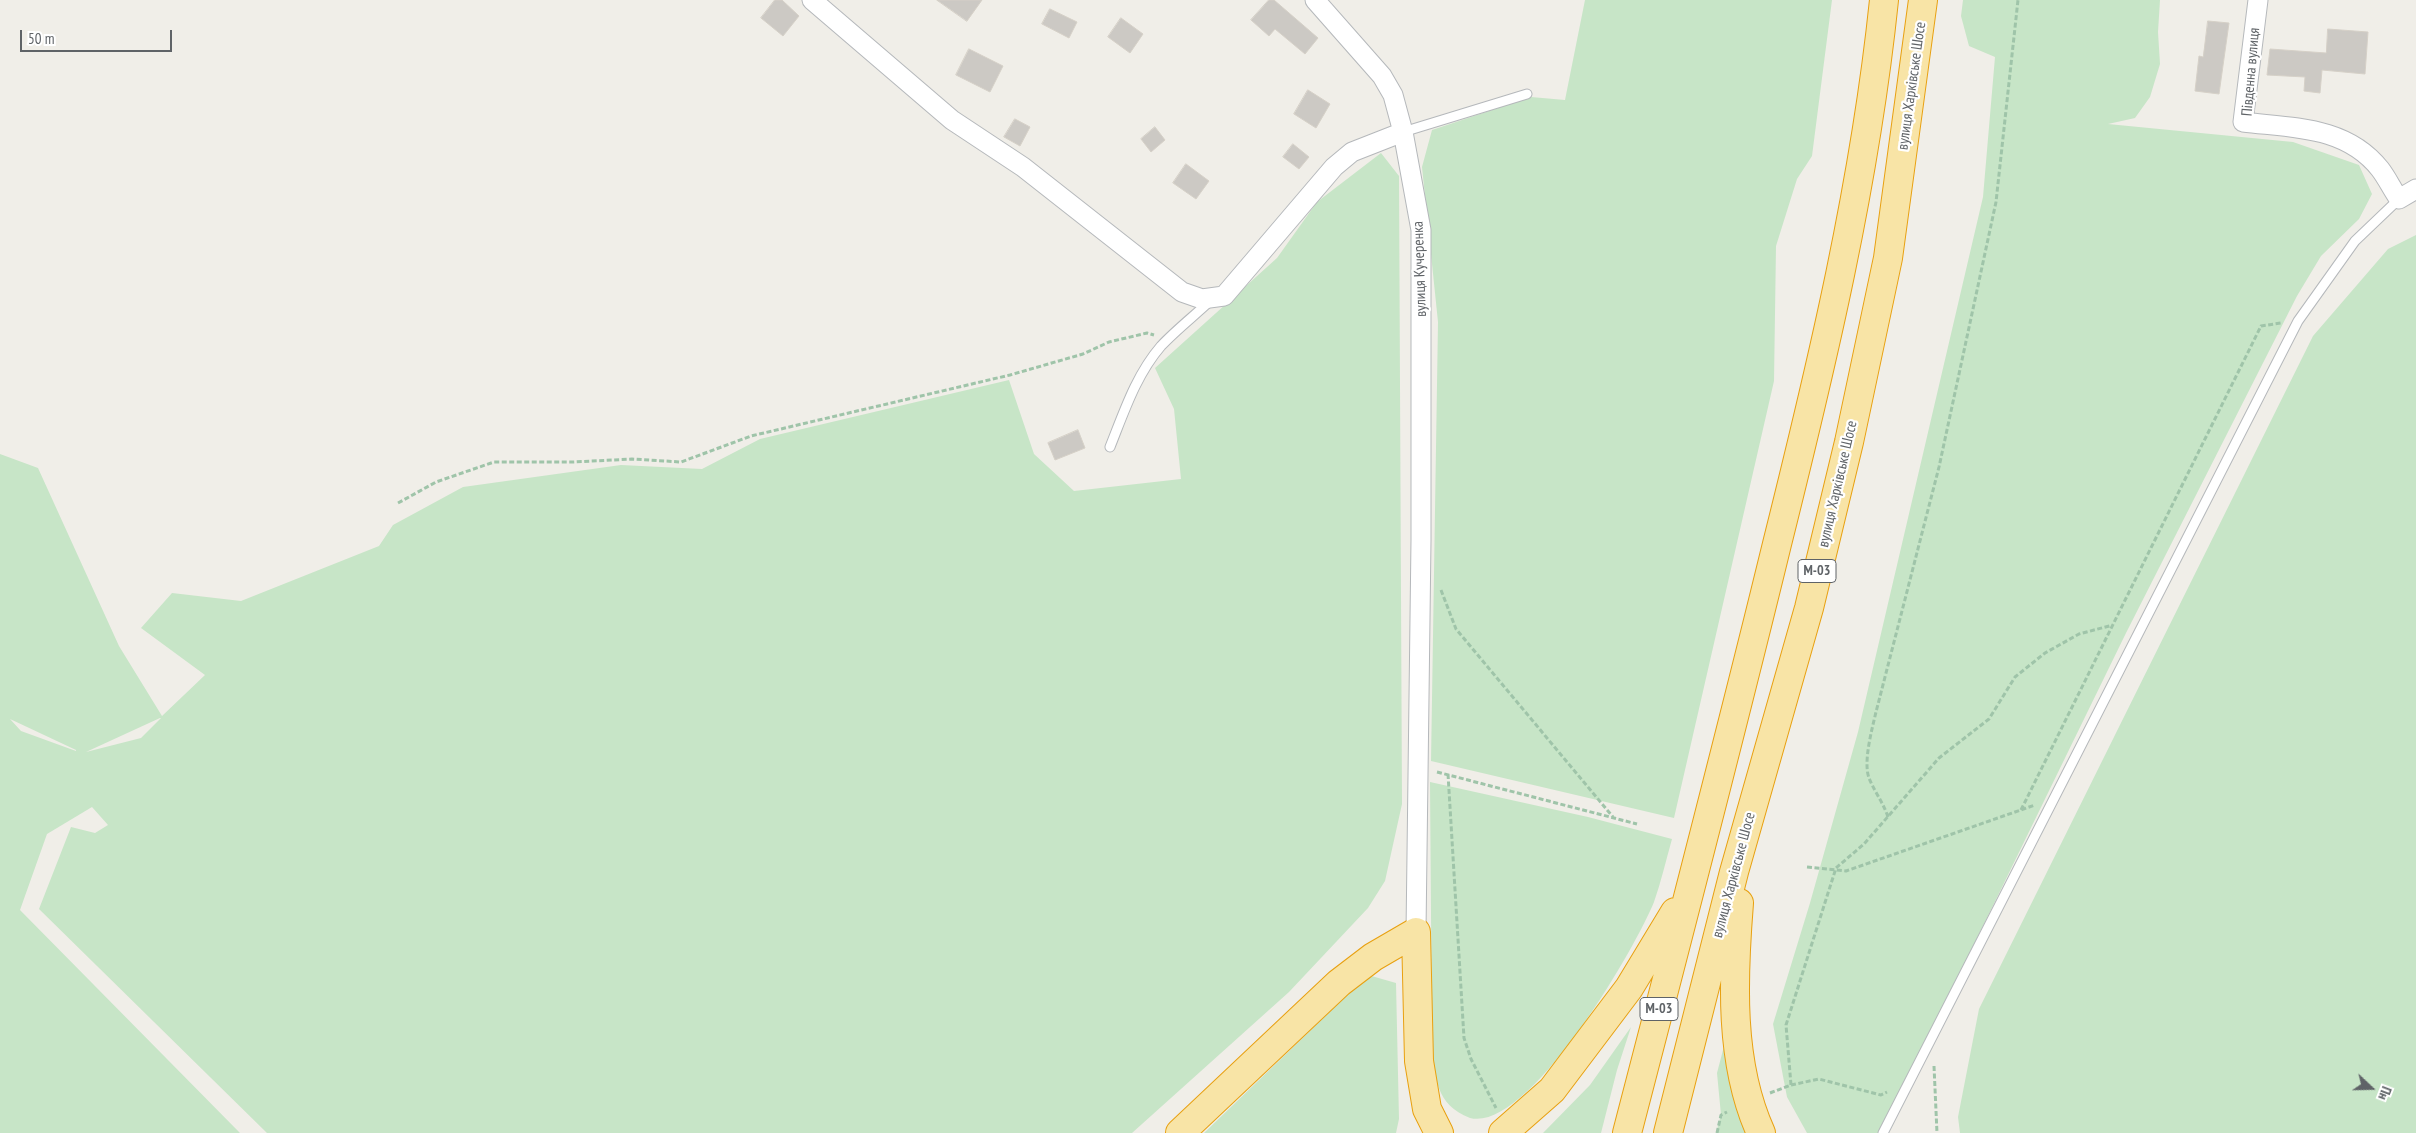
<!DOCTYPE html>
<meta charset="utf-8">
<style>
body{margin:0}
#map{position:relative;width:2416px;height:1133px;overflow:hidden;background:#f0eee8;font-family:"PT Sans Narrow",sans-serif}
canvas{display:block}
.north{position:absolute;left:2346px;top:1063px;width:50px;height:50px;-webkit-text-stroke:4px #fff;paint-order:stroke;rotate:111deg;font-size:14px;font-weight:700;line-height:20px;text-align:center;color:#5f6367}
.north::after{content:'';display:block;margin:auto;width:18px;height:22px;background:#5f6367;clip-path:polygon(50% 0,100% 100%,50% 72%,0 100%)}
.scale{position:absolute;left:20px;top:30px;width:152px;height:22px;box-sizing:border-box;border:2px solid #5f6367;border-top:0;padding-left:6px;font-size:15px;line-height:18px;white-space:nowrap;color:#5f6367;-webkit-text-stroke:4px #fff;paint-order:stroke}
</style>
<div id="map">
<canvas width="2416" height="1133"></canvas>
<div class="north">Пн</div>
<div class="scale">50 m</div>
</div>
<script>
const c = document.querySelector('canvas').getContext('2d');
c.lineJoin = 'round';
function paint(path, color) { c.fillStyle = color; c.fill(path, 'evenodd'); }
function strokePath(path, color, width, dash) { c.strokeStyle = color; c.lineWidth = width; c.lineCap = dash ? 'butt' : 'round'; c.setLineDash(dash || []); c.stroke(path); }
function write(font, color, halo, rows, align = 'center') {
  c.font = font + ' "PT Sans Narrow",sans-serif'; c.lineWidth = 4.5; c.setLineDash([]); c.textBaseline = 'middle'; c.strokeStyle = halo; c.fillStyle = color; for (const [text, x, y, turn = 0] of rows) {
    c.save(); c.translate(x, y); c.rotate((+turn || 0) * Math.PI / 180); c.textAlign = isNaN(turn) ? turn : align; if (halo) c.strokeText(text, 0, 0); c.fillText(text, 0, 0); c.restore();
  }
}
paint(new Path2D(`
 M1585,0h247l-20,156 -15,23 -21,67 -2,135 -100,437 -243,-57 7,-439 -16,-155 10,-37 99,-33 34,3z
 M1963,0h197l-2,32 2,32 -10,33 -15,21 -27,6 185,18 66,23 13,29 -13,25 -38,37 -24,40 -171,337 -244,500h-75l-20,-36 -14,-73 37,-121 48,-171 125,-535 12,-140 -26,-11 -8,-30z
 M1381,153l18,23 3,628 -17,77 -17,27 -79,84 -157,141h-865l-228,-224 32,-82 24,6 13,-8 -16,-18 -45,27 -27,76 220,223h-240v-679l38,14 81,178 43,70 43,-41 -64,-47 31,-35 69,8 138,-55 14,-21 70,-38 158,-22 81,4 58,-30 249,-59 25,74 40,37 107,-12 -7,-70 -19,-41 122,-110 40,-56zM161,718l-20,20 -55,14 74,-34zM10,719l66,31v1l-55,-20z
 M2416,235v898h-456l-2,-16 21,-108 334,-673 75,-87z
 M1430,782l158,35 84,22c-6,21 -11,43 -18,63 -18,45 -125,231 -184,216 -35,-14 -34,-39 -38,-72z
 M1368,975l28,8 3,136 -3,14h-192z
 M1631,1027l-14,43 -16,63h-58l47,-48z
 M1728,1031l27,102h-39l5,-18 -4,-42z`), '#c7e5c7');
const building = new Path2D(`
 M775,0h7l17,16 -16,20 -22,-18z
 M937,0h45l-15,21z
 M1269,0h5l44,38 -13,16 -30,-25 -6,7 -18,-16z
 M1050,9l27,13 -8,16 -27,-14z
 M1121,18l22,16 -13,19 -22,-16z
 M2208,21l21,2 -10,71 -24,-3 4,-35 4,1z
 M2328,29l40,3 -3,42 -43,-4 -2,23 -16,-2 1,-14 -38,-2 3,-26 56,4z
 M969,49l34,17 -13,26 -34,-17z
 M1308,90l22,14 -14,24 -22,-14z
 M1015,119l15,8 -10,19 -16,-9z
 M1155,127l10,13 -14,12 -10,-13z
 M1293,144l16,13 -10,12 -16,-12z
 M1186,164l23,17 -13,18 -23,-16z
 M1078,430l7,18 -30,12 -7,-17z`);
paint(building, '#ccc9c4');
strokePath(building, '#d5d0c7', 1);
const service = new Path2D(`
 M1403,132l124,-38
 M1110,447c14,-35 26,-72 51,-101 15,-16 33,-30 49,-45
 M1883,1133l415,-812 57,-80 44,-42`);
const minor = new Path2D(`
 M812,0l140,120 71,47 159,125 20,7 22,-3 110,-129 18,-15 51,-20
 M1315,0l67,76 11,19 10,37 18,98v310l-5,392
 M2258,0l-15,122c50,6 103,4 137,47 7,9 12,20 19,30l17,-10`);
const trunk = new Path2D(`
 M1739,903c-6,75 -10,160 22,230
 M1180,1133l159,-150 34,-26 43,-25 3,129 8,48 12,24
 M1503,1133l49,-43 77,-102 46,-76
 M1627,1133c51,-196 102,-392 150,-589 45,-180 88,-360 107,-544
 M1668,1133l66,-261 75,-264 40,-166 39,-184 35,-258`);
strokePath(service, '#b5b8bb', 11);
strokePath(minor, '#b5b8bb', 21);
strokePath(trunk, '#e8a010', 30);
strokePath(new Path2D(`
 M398,503l38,-21 58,-20h79l59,-3 49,3 70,-26 259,-61 73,-21 26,-12 38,-9 7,2
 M1441,590l15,39 157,188
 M1437,772l200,52
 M1448,774l16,264 7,21 25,49
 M2021,810l240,-484 20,-3
 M1888,817c-5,-15 -14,-26 -19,-39 -6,-16 3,-49 7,-66l63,-245 57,-265 22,-202
 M1807,867l39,4 189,-66
 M1934,1066l3,67
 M1791,1085l28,-6 62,16 6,-3
 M1770,1093l21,-8 -5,-60 50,-157 28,-24 75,-86 50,-39 26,-42 30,-24 34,-19 34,-9
 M1717,1133l4,-18 6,-3`), '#9fc4a9', 3, [5, 2.5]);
strokePath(service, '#fff', 9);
strokePath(minor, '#fff', 19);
strokePath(trunk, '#f8e4a6', 28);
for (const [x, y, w] of [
 [1817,571,38],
 [1659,1009,38]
]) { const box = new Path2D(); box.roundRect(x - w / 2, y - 11.5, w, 23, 4); c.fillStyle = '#fff'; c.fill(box); strokePath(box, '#5f6367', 1); }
write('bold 14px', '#5f6367', null, [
 ["М-03",1817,571],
 ["М-03",1659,1009]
]);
write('15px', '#5f6367', '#fff', [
 ["Південна вулиця",2251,72,-85],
 ["вулиця Харківське Шосе",1912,86,-82],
 ["вулиця Кучеренка",1420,269,-92],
 ["вулиця Харківське Шосе",1838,484,-77],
 ["вулиця Харківське Шосе",1734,875,-75]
]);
</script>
